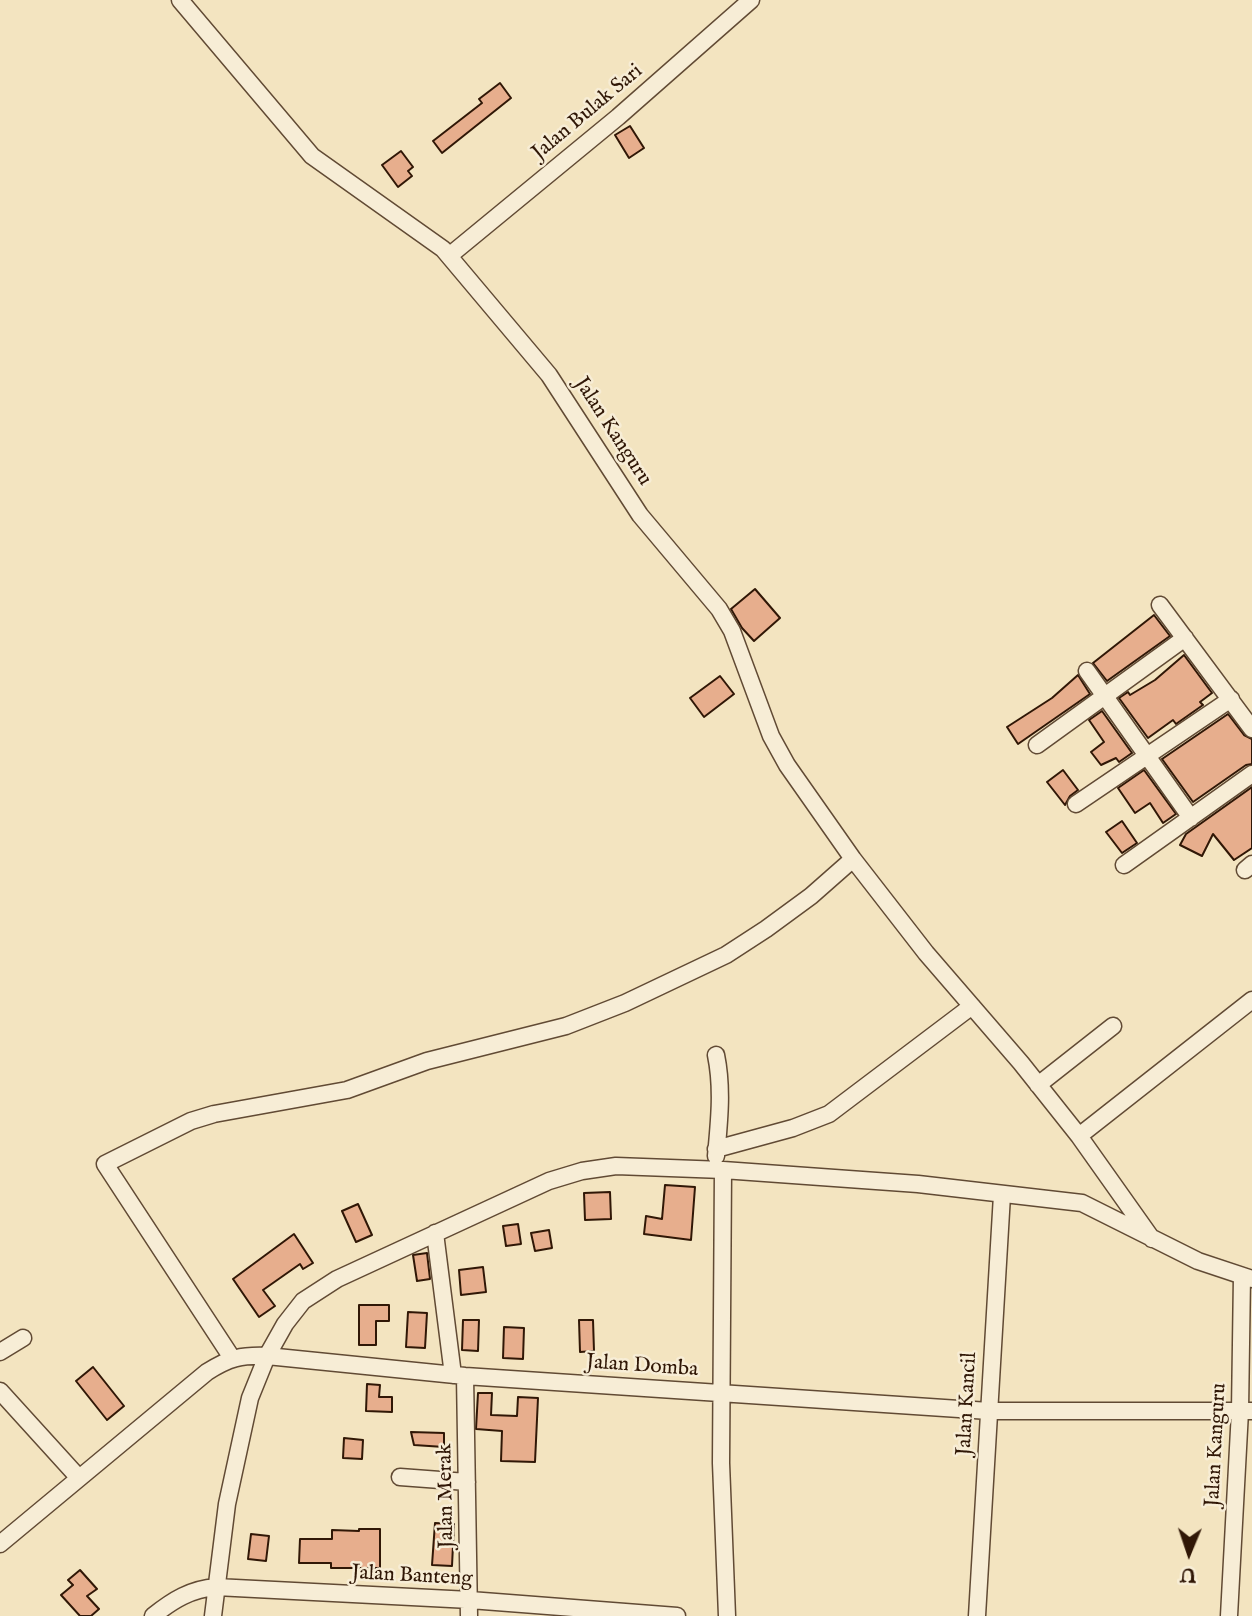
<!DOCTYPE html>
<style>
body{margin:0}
#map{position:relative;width:1252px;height:1616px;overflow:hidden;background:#f3e4c0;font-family:"IM FELL English",serif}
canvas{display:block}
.north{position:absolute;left:1154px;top:1518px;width:70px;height:70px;-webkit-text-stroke:5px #f7edd6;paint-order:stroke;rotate:182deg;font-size:19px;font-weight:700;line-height:28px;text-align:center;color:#301706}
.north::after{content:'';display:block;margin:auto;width:24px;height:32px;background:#301706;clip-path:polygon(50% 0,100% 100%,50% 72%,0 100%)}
</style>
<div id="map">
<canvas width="1252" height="1616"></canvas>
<div class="north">U</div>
</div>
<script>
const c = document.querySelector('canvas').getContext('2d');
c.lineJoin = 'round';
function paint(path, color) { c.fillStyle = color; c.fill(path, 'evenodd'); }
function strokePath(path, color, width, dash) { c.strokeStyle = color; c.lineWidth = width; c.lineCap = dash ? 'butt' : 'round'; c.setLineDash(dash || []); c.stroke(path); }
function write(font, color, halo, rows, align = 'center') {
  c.font = font + ' "IM FELL English",serif'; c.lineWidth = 5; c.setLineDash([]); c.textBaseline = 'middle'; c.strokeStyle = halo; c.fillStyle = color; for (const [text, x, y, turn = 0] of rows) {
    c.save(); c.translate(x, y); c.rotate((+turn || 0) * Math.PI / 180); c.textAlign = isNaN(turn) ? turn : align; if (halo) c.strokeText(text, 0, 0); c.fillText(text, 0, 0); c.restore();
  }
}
const building = new Path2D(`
 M500,83l11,15 -69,55 -9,-12 49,-38 -3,-4z
 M630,126l14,22 -15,10 -14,-23z
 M401,151l12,16 -5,4 4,5 -14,11 -16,-22z
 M755,589l25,29 -26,23 -12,-13 -11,-19z
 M1154,615l16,21 -63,45 -14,-18z
 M1184,655l28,38 -12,9 3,3 -27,19 -3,-4 -25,18 -29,-40 9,-6 2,3 25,-15z
 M1078,675l12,19 -72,50 -11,-17 45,-29z
 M720,676l14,18 -30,23 -14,-19z
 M1102,711l30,42 -13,9 -3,-4 -15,7 -10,-13 13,-10 -15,-22z
 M1228,714l16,21 8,4v25l-6,1 -53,37 -31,-43z
 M1063,770l15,20 -8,6 -5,9 -18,-23z
 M1144,770l32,44 -13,9 -13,-20 -15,10 -17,-25z
 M1252,787v61l-18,12 -21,-26 -11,22 -22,-11 6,-11z
 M1122,821l15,22 -15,10 -16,-21z
 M665,1185l30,2 -4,53 -47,-6 2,-18 16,3z
 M610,1192l1,27 -26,1 -1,-27z
 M358,1204l14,31 -16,7 -14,-31z
 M518,1224l3,20 -15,2 -3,-20z
 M549,1230l3,18 -17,3 -4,-18z
 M294,1234l19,29 -10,6 -3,-5 -37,26 12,16 -16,11 -26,-38z
 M427,1253l3,26 -13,2 -4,-26z
 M483,1267l3,25 -25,3 -2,-25z
 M359,1305h30v16h-13v24h-17z
 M408,1312l19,1 -2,35 -19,-1z
 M463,1320h16l-1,31 -16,-1z
 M579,1320h14l1,31 -14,1z
 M504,1327l20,1 -1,31 -20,-1z
 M93,1367l31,39 -17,14 -31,-39z
 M367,1384l13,1 -1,12h13v15l-26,-1z
 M478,1393h14l-1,22 26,1 1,-19 20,1 -3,64 -34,-1 1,-30 -26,-2z
 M411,1432l33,1v14l-30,-2z
 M344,1438l19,2 -1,19 -19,-1z
 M435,1523l19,1 -2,42 -20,-1z
 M359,1529h21v39h-49v-5h-32l1,-24h32v-9l27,1z
 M251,1534l18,2 -3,25 -18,-2z
 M80,1570l17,19 -10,7 12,13 -8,7h-11l-19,-21 12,-10 -5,-5z`);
paint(building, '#e7ae8d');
strokePath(building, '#301706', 2);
const street = new Path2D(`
 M180,0l132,156 131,93 106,126 91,140 79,94 13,22 39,105 16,29 66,94 73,94 95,110 58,73 73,103
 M449,256l169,-139 133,-117
 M1160,605l92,124
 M1087,671l104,147
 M1037,745l148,-107
 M1076,804l155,-105
 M1124,865l128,-91
 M1245,870l7,-6
 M1038,1085l75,-59
 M1079,1136l173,-136
 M716,1149l77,-21 36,-14 143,-108
 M716,1156c3,-33 7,-67 0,-101
 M723,1170l-2,293 6,153
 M435,1233l18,142
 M0,1352l23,-14
 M232,1358l-127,-194 86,-43 23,-7 133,-24 80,-29 139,-35 59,-23 101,-48 40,-26 45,-33 42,-37
 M465,1376l4,240
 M0,1391l79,87
 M400,1477l67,5
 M0,1544l207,-172c22,-14 34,-17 60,-16l18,-32 18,-23 34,-22 212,-98 33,-10 34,-5 107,4 195,14 164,19 116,58 54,18
 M153,1616c20,-16 38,-27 63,-29l254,13 207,16
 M213,1616l14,-112 23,-106 17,-42 198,20 524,35h263
 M977,1616l25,-421
 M1229,1616l11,-205 2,-135`);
strokePath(street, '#614a34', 19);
strokePath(street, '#f7edd6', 16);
write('21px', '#301706', '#f7edd6', [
 ["Jalan Bulak Sari",588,113,-40],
 ["Jalan Kanguru",612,432,57],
 ["Jalan Domba",642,1367,4],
 ["Jalan Kancil",968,1404,-87],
 ["Jalan Kanguru",1217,1445,-87],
 ["Jalan Merak",447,1496,-91],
 ["Jalan Banteng",412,1577,3]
]);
</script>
